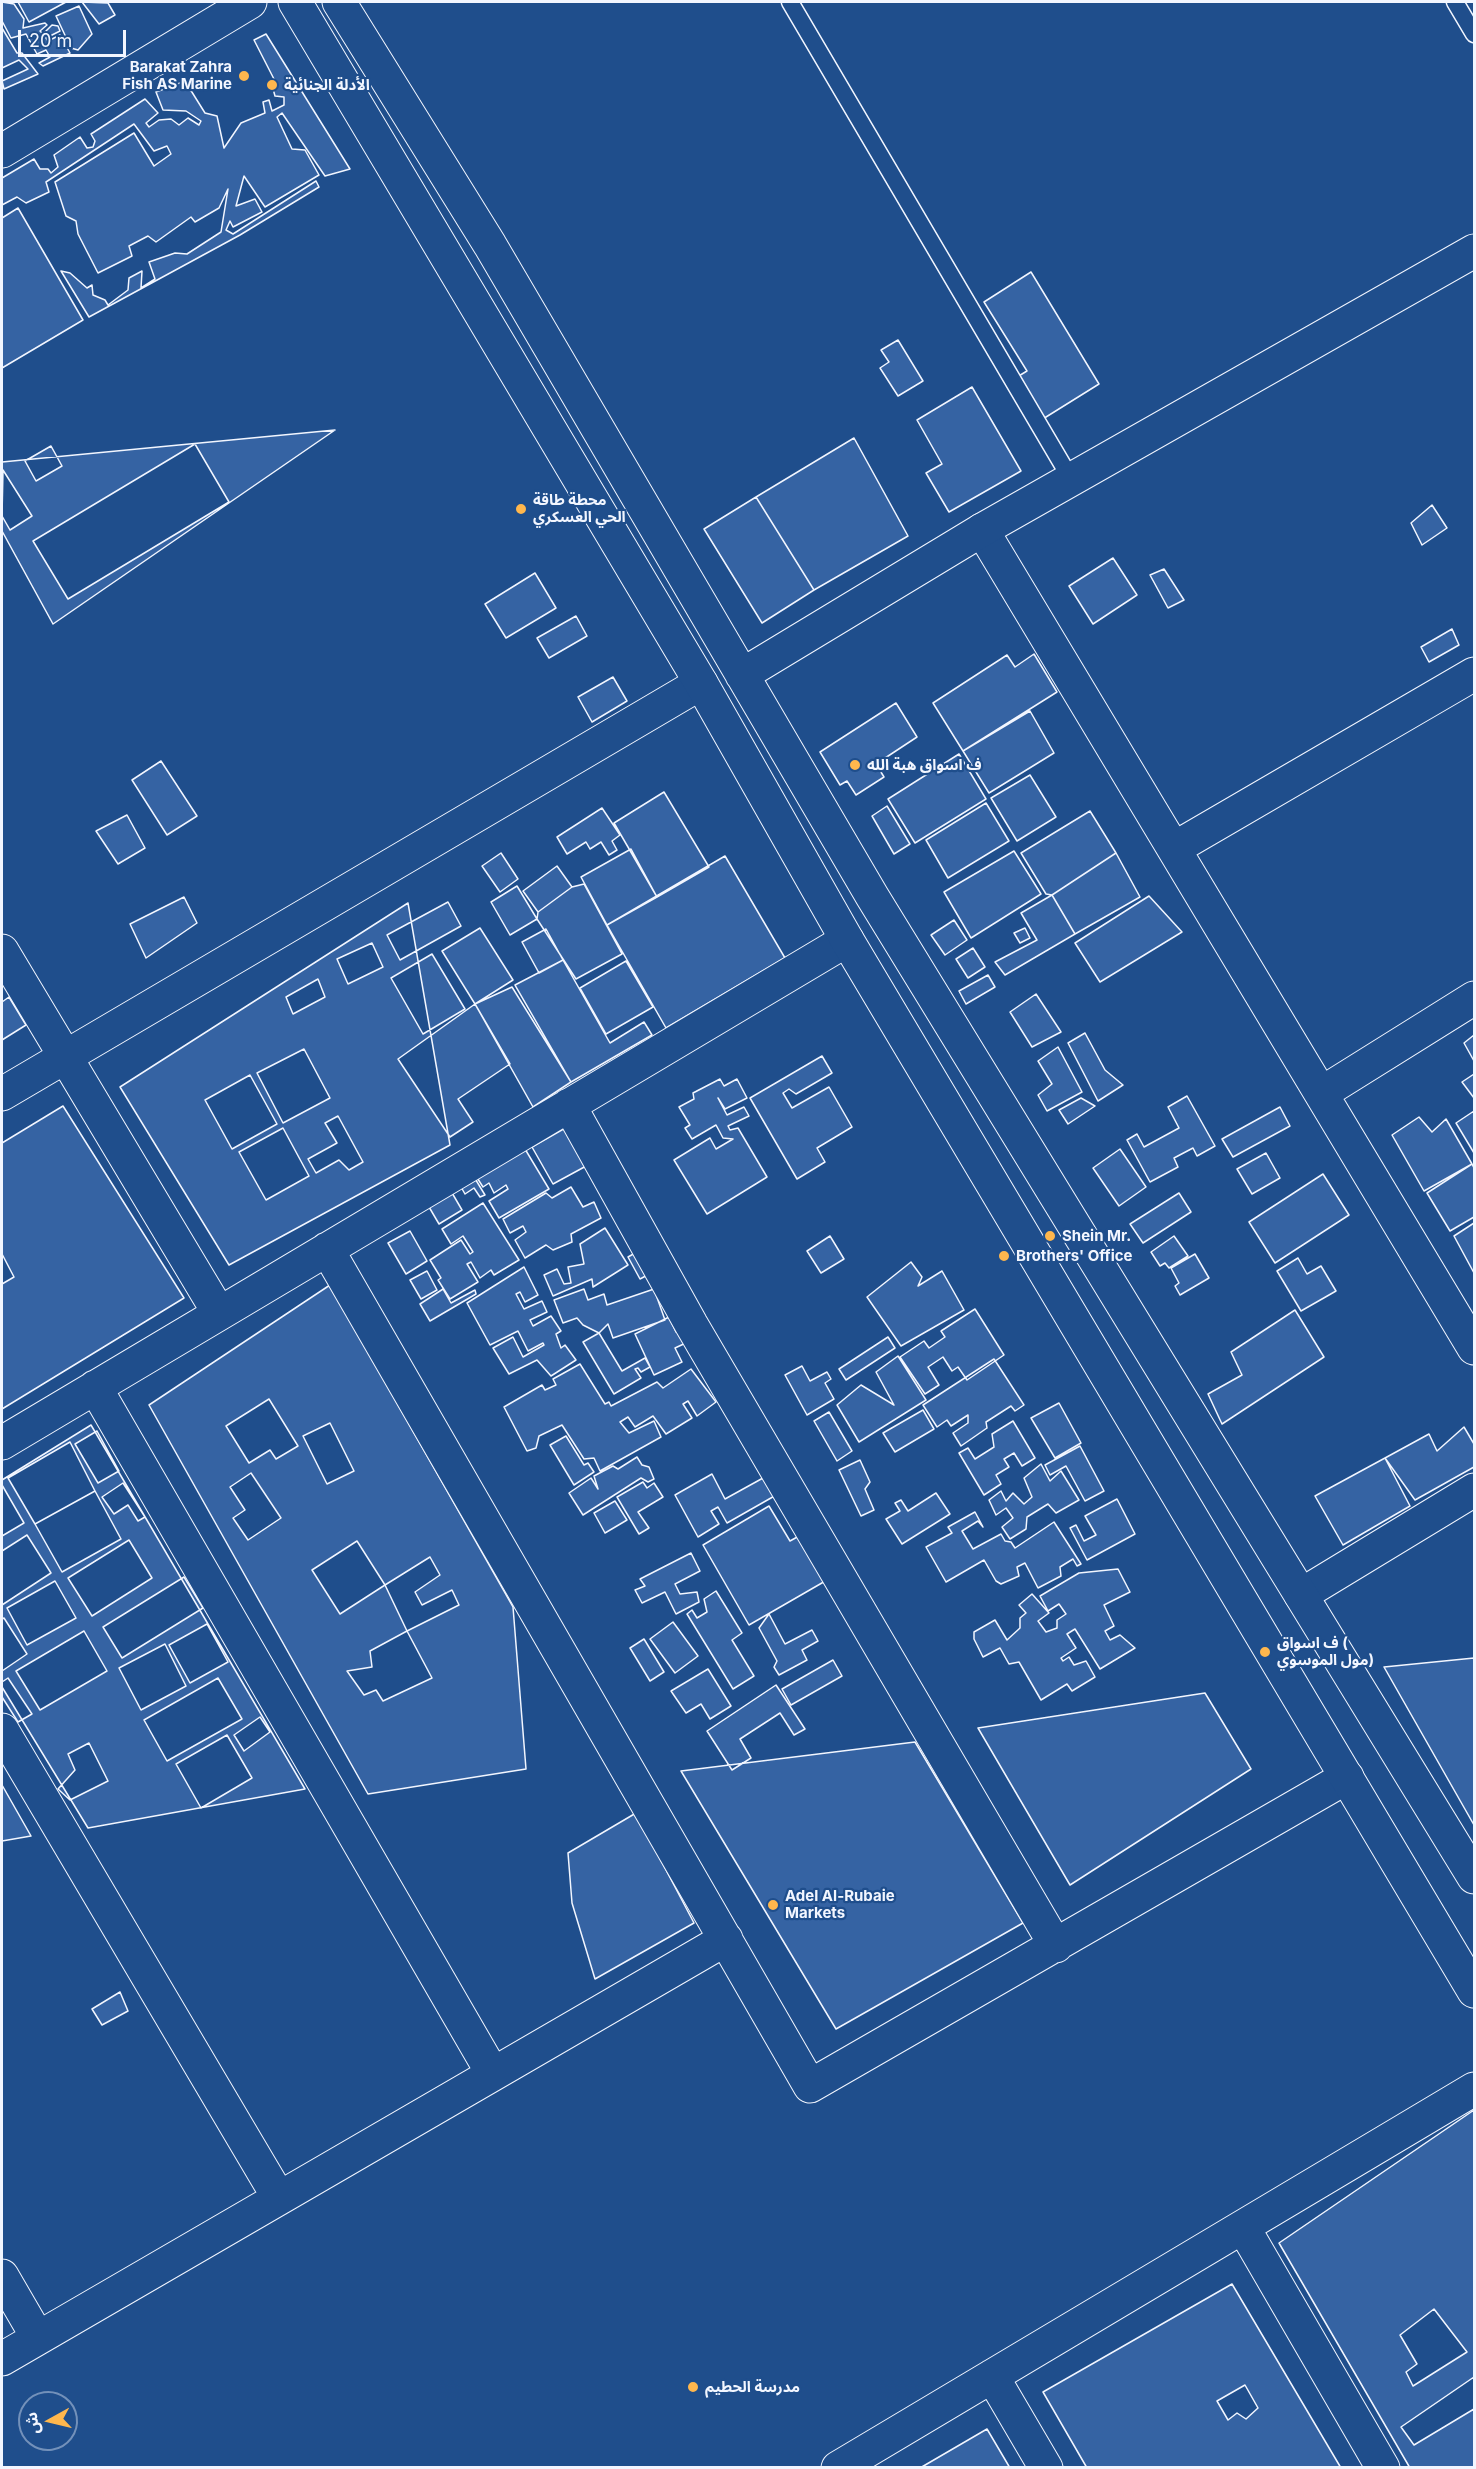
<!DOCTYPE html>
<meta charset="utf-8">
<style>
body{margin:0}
#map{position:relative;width:1476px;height:2469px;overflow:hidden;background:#1f4e8c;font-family:Inter,"Noto Sans Arabic",sans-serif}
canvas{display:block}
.frame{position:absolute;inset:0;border:3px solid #f2f6ff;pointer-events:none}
.north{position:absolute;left:18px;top:2391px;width:60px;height:60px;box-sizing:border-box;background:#1f4e8c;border:2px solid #7391ba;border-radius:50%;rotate:262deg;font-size:16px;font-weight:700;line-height:24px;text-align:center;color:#f2f6ff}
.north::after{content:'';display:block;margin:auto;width:21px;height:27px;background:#ffb74d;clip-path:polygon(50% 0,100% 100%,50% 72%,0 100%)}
.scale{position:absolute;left:18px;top:30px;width:108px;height:27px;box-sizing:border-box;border:3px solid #f2f6ff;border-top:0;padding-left:8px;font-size:18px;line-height:21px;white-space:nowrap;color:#f2f6ff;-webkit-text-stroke:4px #1f4e8c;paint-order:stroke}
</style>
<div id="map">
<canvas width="1476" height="2469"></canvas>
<div class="frame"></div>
<div class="north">ش</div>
<div class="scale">20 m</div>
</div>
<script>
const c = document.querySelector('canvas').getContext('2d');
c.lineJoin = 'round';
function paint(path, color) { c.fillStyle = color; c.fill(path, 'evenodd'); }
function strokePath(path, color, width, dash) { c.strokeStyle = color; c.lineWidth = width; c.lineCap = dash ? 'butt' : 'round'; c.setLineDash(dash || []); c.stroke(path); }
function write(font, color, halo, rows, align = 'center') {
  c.font = font + ' Inter,"Noto Sans Arabic",sans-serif'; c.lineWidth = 4.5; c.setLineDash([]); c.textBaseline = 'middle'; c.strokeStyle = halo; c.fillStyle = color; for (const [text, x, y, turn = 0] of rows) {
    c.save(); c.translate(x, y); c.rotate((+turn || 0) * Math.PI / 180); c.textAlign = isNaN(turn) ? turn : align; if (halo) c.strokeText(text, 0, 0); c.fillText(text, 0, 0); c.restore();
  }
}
const building = new Path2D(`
 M2,2l12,2 10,15 -1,9 22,-5 2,2 -7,6 3,3 9,-9 6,1 2,5 -14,7 2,3 12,-6 10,18 -27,13 -4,-3 11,-6 -4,-7 -9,4 -11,-20 -15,4 -9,-17z
 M18,2h48l-37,20z
 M82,2l26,1 7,12 -16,9z
 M79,6l13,28 -14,16 -7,-2 -15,-32z
 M2,28l15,25h5l16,21 -34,15 -2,-8 26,-12 -9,-9 -17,8z
 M266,34l84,135 -25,7 -43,-63 -5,4 15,32 13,1 14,25 -54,32 -21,-31 -8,30 19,-7 7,13 -29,15 -3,-6 -4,9 7,4 83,-53 3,6 -79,48 -151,82 -28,-46 9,2 17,15 5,-3 1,10 12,5 3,5 20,-15 1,-12 13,-7 -1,17 14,-9 -6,-17 26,-9 12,1 34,-22 7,-43 -9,19 -24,14 -4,-5 -35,25 -8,-6 -19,10 3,10 -34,17 -20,-39 -2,-13 -10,-5 -11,-34 79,-49 20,33 17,-12 -4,-8 -13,5 -20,-27 -88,58 3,10 -23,11 -9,-6 -15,8v-27l32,-19 6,10h8l3,4 7,-6 -4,-12 26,-18 7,11 6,-1 2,-6 -4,-7 54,-35 13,14 -12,10 3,4 10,-7 12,-1 8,6 9,-7 11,7 2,-4 -15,-10 -23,-1 -7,-18 29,-11 20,32 12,3 7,32 17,-25 24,-10 -2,-11 6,-2 3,11 12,-6v-8l-9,-1 -3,-11 4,-2 -22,-43z
 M18,208l65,112 -81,48v-150z
 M1031,272l68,112 -61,38 -26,-42 15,-9 -43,-69z
 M898,340l25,41 -25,15 -18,-28 9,-6 -8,-12z
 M972,387l49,84 -72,41 -23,-39 16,-9 -25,-44z
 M335,430l-282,194 -51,-93v-69z
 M854,438l54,98 -94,54 -58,-93z
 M195,444l34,58 -161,97 -35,-58z
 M51,446l11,20 -26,15 -11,-20z
 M3,470l29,46 -22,14 -8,-14z
 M756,497l58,93 -52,33 -58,-94z
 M1432,505l15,23 -25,17 -11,-22z
 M1113,558l24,37 -44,29 -24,-38z
 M1164,569l20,31 -16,8 -18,-33z
 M535,573l21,35 -50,30 -21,-34z
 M576,616l11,20 -38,22 -12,-20z
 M1452,629l7,16 -30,17 -8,-15z
 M1034,654l23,38 -94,59 -30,-48 74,-48 8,12z
 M613,677l14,24 -35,21 -14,-25z
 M896,703l21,34 -41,27 8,13 -28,18 -9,-14 -7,4 -20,-33z
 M1030,711l24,42 -65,40 -26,-42z
 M959,754l27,45 -71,44 -27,-44z
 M161,761l36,55 -30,19 -35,-55z
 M1030,775l26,42 -39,24 -26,-43z
 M664,792l45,75 -52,30 -43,-74z
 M986,803l23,38 -61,37 -22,-38z
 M887,806l23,38 -16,10 -22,-38z
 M602,808l18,27 -8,6 5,9 -8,5 -8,-13 -11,7 -4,-7 -19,12 -10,-17z
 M1090,811l26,42 -64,42 -6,-1 -25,-41z
 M127,815l18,33 -27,16 -22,-33z
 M631,849l26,48 -50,28 -26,-48z
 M1014,851l27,43 -70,44 -27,-46z
 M501,853l17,26 -18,13 -18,-26z
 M1116,853l24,44 -65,37 -23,-39z
 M725,856l60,102 -119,70 -59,-103z
 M557,866l15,21 -34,25 -15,-21z
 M584,884l38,70 -46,25 -39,-60 1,-7 34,-25z
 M517,886l20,33 -27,16 -19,-33z
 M1052,895l23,39 -70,41 -10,-13 42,-22 -16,-27z
 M1149,896l33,36 -82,50 -25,-39z
 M184,897l13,26 -51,35 -16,-34z
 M448,902l13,24 -61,34 -13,-25z
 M408,903l42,242 -221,120 -109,-178z
 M954,920l13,20 -22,15 -14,-20z
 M480,928l33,52 -38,24 -33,-53z
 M1025,928l5,10 -10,5 -6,-10z
 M546,929l17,31 -24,13 -17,-31z
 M372,943l11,24 -35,17 -11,-25z
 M973,948l12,19 -17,11 -12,-19z
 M432,954l33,55 -42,25 -32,-56z
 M563,960l47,83 34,-21 8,13 -81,47 -56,-97z
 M626,961l27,46 -47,27 -26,-46z
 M988,975l7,12 -29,17 -7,-13z
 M318,979l7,18 -32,17 -7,-17z
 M512,987l59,95 -38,25 -58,-103z
 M1036,994l25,38 -29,15 -22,-35z
 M9,997l17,28 -24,15v-38z
 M475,1004l35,60 -52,35 15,23 -23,15 -52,-78z
 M1085,1033l20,37 18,15 -25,16 -30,-58z
 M1474,1035v26l-10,-18z
 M1058,1047l24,45 -35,19 -9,-16 14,-11 -14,-23z
 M304,1049l26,49 -47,25 -26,-50z
 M822,1056l10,17 -36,21 -7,-5 -6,4 9,15 37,-21 23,40 -35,21 8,14 -28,17 -47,-81z
 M1474,1074v24l-12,-16z
 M250,1075l27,49 -45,25 -27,-49z
 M720,1079l4,7 13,-7 10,19 -22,11 -7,-11 9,17 17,-8 5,9 -21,10 2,4 8,-2 29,49 -60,37 -33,-54 36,-22 6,11 17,-10 -10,-1 -7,-13 -24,14 -7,-11 5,-3 -11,-18 15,-8 -1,-6z
 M1187,1096l28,50 -18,10 -4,-8 -19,10 4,9 -28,15 -23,-42 10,-6 7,13 35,-19 -11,-21z
 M1081,1098l14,8 -27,18 -9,-14z
 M63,1106l121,192 -182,111v-266z
 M1280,1107l10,19 -57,31 -11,-18z
 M1474,1111v42l-18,-30z
 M338,1116l25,46 -14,8 -10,-10 -23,13 -8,-14 29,-16 -12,-20z
 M1419,1117l13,15 14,-13 26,45 -48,27 -32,-56z
 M567,1127l21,38 -35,19 -21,-37z
 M283,1128l26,48 -43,24 -27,-48z
 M522,1144l27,45 -50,29 -10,-17 19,-12 -2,-4 -12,8 -5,-10 -6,4 -9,-14z
 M1120,1149l26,38 -27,19 -26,-38z
 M1266,1153l14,25 -28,16 -15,-25z
 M1472,1164l2,4v49l-24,14 -23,-38z
 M468,1167l17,28 -5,2 -6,-9 -9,6 -8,-14 -9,6 14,24 -23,14 -17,-29z
 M1323,1174l26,41 -74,48 -26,-41z
 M571,1187l12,20 11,-5 7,16 -30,16 1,8 -19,8 -7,-5 -21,13 -10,-18 11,-8 -3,-6 -13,7 -7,-14 43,-26 6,5z
 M1179,1193l12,19 -48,31 -13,-19z
 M483,1203l36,57 -25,15 -3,-5 -11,8 -9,-16 -4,2 11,18 -28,17 -12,-19 3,-2 -11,-18 31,-20 9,14 3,-2 -10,-16 -12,8 -9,-15z
 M1474,1223v50l-20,-37z
 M605,1228l23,37 -35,22 -1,-8 -39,17 -9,-21 13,-6 7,15 7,-1 -3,-16 16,-3 -4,-20z
 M410,1231l17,30 -21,13 -18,-31z
 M830,1236l14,23 -23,14 -14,-22z
 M1174,1236l14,20 -19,12 -4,-5 -5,3 -9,-14z
 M644,1248l13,22 -17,9 -12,-22z
 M2,1254l12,23 -12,7z
 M1195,1254l14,24 -29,17 -5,-9 4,-3 -8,-15z
 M1298,1258l9,16 14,-8 15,25 -35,20 -24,-40z
 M911,1262l11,15 -4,9 24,-15 22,39 -63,36 -34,-49z
 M524,1267l14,28 -13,7 -5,-10 -4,2 8,15 18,-8 5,11 -17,8 3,6 18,-10 10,15 -5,3 5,14 4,-3 11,15 -25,16 -14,-16 -28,14 -16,-26 20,-11 10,20 21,-12 -1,-2 -15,8 -10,-20 -28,14 -23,-42z
 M427,1271l10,19 -16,9 -11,-19z
 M330,1285l183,322 13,162 -158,25 -219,-389z
 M443,1289l8,14 24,-13 1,4 -46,27 -10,-17z
 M584,1289l4,11 16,-6 3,11 47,-16 11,31 -52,18 -5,-14 -9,9 -16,-8 -6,-7 -14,5 -9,-23z
 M975,1309l29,46 -37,25 -9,-13 -6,4 -9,-14 -15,10 11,18 -14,9 -25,-37 24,-16 5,7 16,-11 -4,-6z
 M1295,1310l29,47 -102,67 -14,-30 34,-19 -11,-23z
 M669,1317l7,15 15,-8 -3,18 -13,6 7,14 -28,13 -19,-41z
 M599,1333l23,38 23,-13 5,9 -9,5 -3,-4 -3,1 6,9 -27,16 -31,-52z
 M888,1337l7,11 -49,32 -7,-11z
 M898,1356l28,44 -67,42 -22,-37 24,-20 33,20 -18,-33z
 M994,1359l30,46 -9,6 -4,-5 -25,16 1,6 -26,18 -8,-13 15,-10v-8l-17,11 -4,-6 -10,7 -14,-22z
 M580,1364l25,40 4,-2 2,4 46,-24 6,6 28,-19 25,33 -19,14 -9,-15 -5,3 9,14 -26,16 -13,-18 -18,11 -7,-10 -8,5 9,11 25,-12 7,16 -61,34 -6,-13 -10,1 -22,-34 -23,11 -3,12 -9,3 -23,-44 38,-22 3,5 11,-5 -3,-6z
 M802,1366l8,15 17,-9 4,7 -6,4 9,16 -27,16 -22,-40z
 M269,1399l29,47 -22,13 -6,-9 -21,13 -23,-37z
 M1059,1403l22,40 -26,15 -24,-40z
 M923,1410l11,19 -39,23 -12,-19z
 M829,1412l23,39 -15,10 -23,-40z
 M1013,1421l22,37 -13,8 -8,-13 -10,6 5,8 -13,8 5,9 -17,11 -25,-42 9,-5 7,11 19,-12 -2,-13z
 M330,1423l24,48 -27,13 -24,-48z
 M91,1425l214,364 -217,39 -86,-141v-207z
 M1464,1427l10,17v23l-59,33 -30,-42 44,-24 8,17z
 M97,1431l22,40 -21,12 -23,-39z
 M566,1436l18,29 4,-2 6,9 -20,13 -24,-40z
 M70,1442l25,49 -60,33 -27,-46z
 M1080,1446l24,45 -19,10 -19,-35 -16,9 -5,-10z
 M637,1457l5,8 7,2 5,12 -6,3 -7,-4 -58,37 -14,-22 22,-15 7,11 -4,-13 19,-10 5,3z
 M767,1458l18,32 -58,33 -9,-16 -7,4 8,13 -21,13 -23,-42 37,-21 13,25 38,-21 -8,-13z
 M1385,1458l25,48 -67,39 -28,-49z
 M860,1460l10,22 -5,7 9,21 -13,6 -22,-46z
 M1041,1464l9,17 11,-10 18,29 -23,13 -8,-9 -21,13 -1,12 -16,10 -8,-12 11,-9 -7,-10 -10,7 -7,-15 12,-9 5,10 7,-8 11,11 8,-7 -8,-19z
 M251,1473l30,45 -33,22 -15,-22 12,-8 -15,-23z
 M643,1482l4,6 7,-5 9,14 -25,15 11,16 -10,6 -22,-37z
 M123,1483l22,34 -7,4 -10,-16 -14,9 -12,-17z
 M2,1485l22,38 -22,13z
 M95,1491l26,48 -59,33 -27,-48z
 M936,1493l14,21 -48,30 -16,-25 14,-8 -5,-8 6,-3 7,11z
 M1117,1499l18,35 -48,26 -17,-32 6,-3 8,16 12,-6 -11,-19z
 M615,1501l12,19 -22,13 -11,-20z
 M769,1506l21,35 18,-10 26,45 -85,49 -46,-80z
 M975,1512l8,15 -5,-6 -16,10 11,18 28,-15 4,7 6,1 4,6 39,-26 27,42 -4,2 -4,-7 -13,8 1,9 -23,12 -13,-25 -8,4 2,9 -18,8 -5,-3 -12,-21 -38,22 -20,-35 26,-14 -4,-6z
 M27,1535l24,38 -49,32v-54z
 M129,1540l23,38 -60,38 -24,-38z
 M357,1541l28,44 -45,29 -28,-44z
 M691,1553l9,18 -25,13 5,10 17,-2 2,10 -23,12 -11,-22 -23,11 -7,-13 10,-4 -5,-7z
 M430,1557l10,18 -25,17 7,13 30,-15 7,15 -52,26 -22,-46z
 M1118,1569l12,23 -26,13 10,21 -9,5 5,9 10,-5 15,13 -35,21 -25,-40 -8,5 9,14 -15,10 2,3 6,-4 5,8 12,-4 9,16 -23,14 -5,-7 -26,16 -22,-38 -10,2 -9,-16 -17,9 -9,-18v-7l21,-12 12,20 13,-12v-10l6,-5 -7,-8 13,-11 17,19 -11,8 8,11 11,-4v-8l9,-6 -7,-10 -11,7 -8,-15 39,-23z
 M184,1577l19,31 -81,50 -19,-31z
 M55,1581l21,37 -49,27 -20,-37z
 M716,1591l26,42 -10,7 22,36 -21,13 -46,-75 5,-4 5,8 10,-6 -3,-13z
 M769,1614l16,30 27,-14 6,11 -16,9 5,10 -28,15 -5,-8 3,-6 -18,-33z
 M4,1618l23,36 -25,17v-52z
 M673,1622l25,34 -23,17 -25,-34z
 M207,1624l21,38 -38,21 -21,-38z
 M84,1631l23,40 -67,39 -24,-39z
 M407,1631l25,47 -49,23 -7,-11 -12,5 -17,-24 25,-4 -2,-16z
 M644,1639l20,33 -14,9 -20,-33z
 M165,1644l21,42 -45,24 -22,-42z
 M1474,1658v167l-90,-158z
 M833,1660l9,16 -51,29 -9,-16z
 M708,1669l23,37 -21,13 -9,-15 -15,9 -15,-22z
 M8,1678l24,36 -14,8 -16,-25v-15z
 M218,1678l24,41 -75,42 -23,-41z
 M776,1685l29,44 -11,6 -14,-22 -40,26 11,19 -19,12 -25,-39z
 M1205,1693l46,76 -181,116 -92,-157z
 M260,1717l10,15 -26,19 -10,-16z
 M227,1735l25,43 -51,30 -25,-44z
 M915,1742l108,181 -187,106 -155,-258z
 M89,1743l19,38 -38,19 -12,-11 17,-19 -7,-16z
 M2,1785l29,51 -29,5z
 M636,1813l58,110 -99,56 -23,-76 -4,-50z
 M120,1992l8,19 -26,14 -10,-16z
 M1474,2110v358h-64l-131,-225z
 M1232,2284l109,184h-254l-44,-76z
 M1434,2309l33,43 -54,34 -7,-14 11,-8 -17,-29z
 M1474,2377v32l-60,36 -13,-18z
 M1245,2385l13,23 -12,11 -9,-6 -9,7 -11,-19z
 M987,2429l23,39h-90z`);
paint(building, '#3563a3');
strokePath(building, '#f2f6ff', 1.5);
const service = new Path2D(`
 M790,2l281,477
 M1455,2l19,32`);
const minor = new Path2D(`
 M2,151l248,-149
 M982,530l492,818
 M1175,848l299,-174
 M2,951l217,362
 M1322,1093l152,-95
 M2,1094l699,-411
 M569,1105l122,219 365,622
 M327,1249l483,837 537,-309
 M95,1387l398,687
 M2,1443l845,-503
 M1301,1595l173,-105
 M2,1730l277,468
 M1243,2227l140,241
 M2,2276l36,62
 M2,2359l724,-420
 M992,2376l54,92
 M838,2468l636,-379`);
const tertiary = new Path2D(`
 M295,2l406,681 146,257 627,1051
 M339,2l151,243 382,651 602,981
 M742,675l240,-145 492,-279`);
strokePath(service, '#f2f6ff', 19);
strokePath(minor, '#f2f6ff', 35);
strokePath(tertiary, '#f2f6ff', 35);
strokePath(service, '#1f4e8c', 16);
strokePath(minor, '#1f4e8c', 33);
strokePath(tertiary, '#1f4e8c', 33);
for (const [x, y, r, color] of [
 [244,76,6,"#ffb74d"],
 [272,85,6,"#ffb74d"],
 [521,509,6,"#ffb74d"],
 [855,765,6,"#ffb74d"],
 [1050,1236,6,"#ffb74d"],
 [1004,1256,6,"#ffb74d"],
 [1265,1652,6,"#ffb74d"],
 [773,1905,6,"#ffb74d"],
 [693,2387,6,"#ffb74d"]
]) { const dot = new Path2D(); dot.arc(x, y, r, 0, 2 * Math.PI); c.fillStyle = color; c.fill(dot); strokePath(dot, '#1f4e8c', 2); }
write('bold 15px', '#f2f6ff', '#1f4e8c', [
 ["Barakat Zahra",232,67,"right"],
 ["Fish AS Marine",232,84,"right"],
 ["الأدلة الجنائية",284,85],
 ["محطة طاقة",533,500],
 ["الحي العسكري",533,517],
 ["ف اسواق هبة الله",867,765],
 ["Shein Mr.",1062,1236],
 ["Brothers' Office",1016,1256],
 ["ف اسواق (",1277,1643],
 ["مول الموسوي)",1277,1660],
 ["Adel Al-Rubaie",785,1896],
 ["Markets",785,1913],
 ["مدرسة الحطيم",705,2387]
], 'left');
</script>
